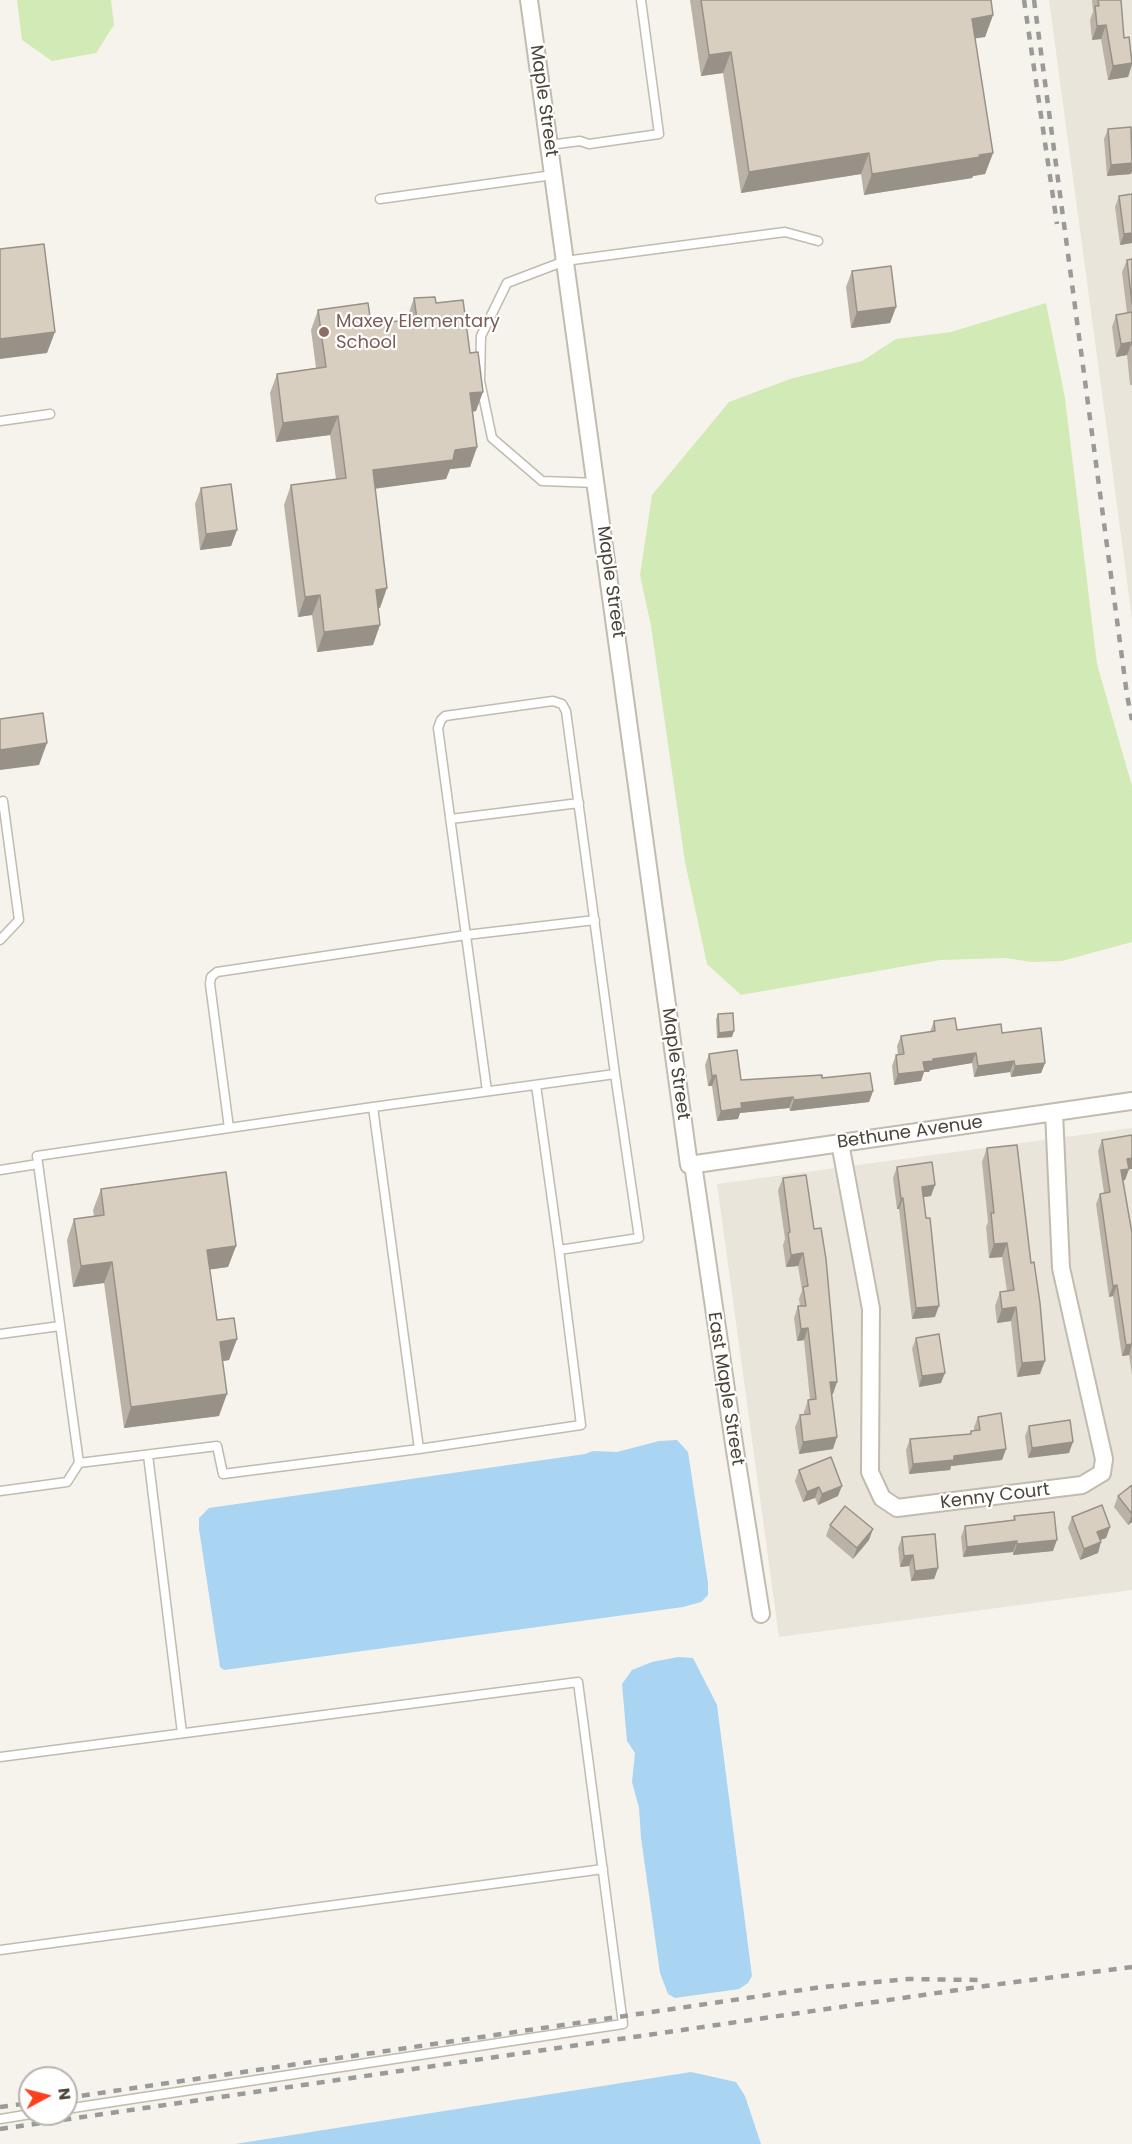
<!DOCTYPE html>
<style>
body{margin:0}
#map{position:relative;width:1132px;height:2144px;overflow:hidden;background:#f6f3ec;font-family:Poppins,sans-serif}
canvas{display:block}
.north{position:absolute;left:18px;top:2066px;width:60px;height:60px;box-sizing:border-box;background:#fff;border:2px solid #b7b4b0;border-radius:50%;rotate:83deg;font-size:16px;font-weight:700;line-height:24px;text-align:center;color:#4b4439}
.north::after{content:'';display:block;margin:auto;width:21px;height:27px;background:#fc3f1d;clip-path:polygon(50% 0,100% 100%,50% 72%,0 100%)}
</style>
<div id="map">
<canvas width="1132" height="2144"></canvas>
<div class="north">N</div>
</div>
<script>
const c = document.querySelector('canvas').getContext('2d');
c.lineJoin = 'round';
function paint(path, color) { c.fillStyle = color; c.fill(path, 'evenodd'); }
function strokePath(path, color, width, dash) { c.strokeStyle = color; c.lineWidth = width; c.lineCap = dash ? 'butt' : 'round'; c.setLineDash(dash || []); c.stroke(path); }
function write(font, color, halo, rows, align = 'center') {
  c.font = font + ' Poppins,sans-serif'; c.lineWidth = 4.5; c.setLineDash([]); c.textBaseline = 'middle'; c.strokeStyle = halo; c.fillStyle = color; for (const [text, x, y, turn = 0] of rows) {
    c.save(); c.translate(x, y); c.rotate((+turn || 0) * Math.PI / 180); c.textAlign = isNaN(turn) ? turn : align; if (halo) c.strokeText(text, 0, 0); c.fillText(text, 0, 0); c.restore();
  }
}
paint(new Path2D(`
 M1049,0h83v619l-19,-144z
 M1132,1128v462l-353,47 -62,-453z`), '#eae5da');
paint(new Path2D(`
 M17,0h94l3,25 -18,28 -44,8 -30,-21z
 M1046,303l19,95 32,266 35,122v156l-70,19 -30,1 -27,-4 -65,2 -199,35 -34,-31 -22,-102 -34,-236 -11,-51 12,-80 77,-93 61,-23 72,-18 34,-22 55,-7z`), '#d2eab5');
paint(new Path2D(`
 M677,1440l11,12 20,131v12l-7,7 -18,5 -459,63 -4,-3 -21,-138v-11l10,-10 376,-54 8,-3 24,1 42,-11z
 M678,1657l15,1 24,47 35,271 -4,7 -9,6 -64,9 -7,-4 -8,-21 -19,-135 -2,-30 -7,-26 3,-29 -8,-12 -5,-57 10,-14 20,-8z
 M691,2072l45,10 9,14 16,48h-526z`), '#a9d4f2');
const service = new Path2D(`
 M549,145l31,-4 9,3 70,-10 -18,-134
 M380,199l173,-24
 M0,421l50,-7
 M598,483l-56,-2 -50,-43 -12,-57 1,-45 26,-53 58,-22 220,-29 33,9
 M451,819l128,-16
 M0,940l19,-20 -16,-119
 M487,1091l-49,-363 3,-8 4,-4 108,-15 9,3 4,7 49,363
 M373,1107l46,342 -196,25 -6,-28 -138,17 -42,-307z
 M373,1107l242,-33 24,164 -80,12 -23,-165
 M229,1128l-19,-144 1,-7 6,-5 249,-37 129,-15
 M0,1170l38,-6
 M0,1334l60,-8
 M419,1449l162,-24 -22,-175
 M148,1455l34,278
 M0,1491l67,-9 12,-19
 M0,1757l578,-75 45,342 -557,85
 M0,1950l603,-81
 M0,2119l31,-5`);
const minor = new Path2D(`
 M529,0l160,1165 443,-64
 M840,1143l31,166 -1,163 12,26 15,10 185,-23 20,-12 2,-14 -43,-191 -7,-156
 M693,1164l41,280 27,170`);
strokePath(service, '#c2bbae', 11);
strokePath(minor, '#c2bbae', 20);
strokePath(service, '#fff', 8);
strokePath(minor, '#fff', 16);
strokePath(new Path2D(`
 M1024,0l33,224
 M1034,0l93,695 5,25
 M66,2098l756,-111 87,-8 70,1
 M0,2107l30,-4
 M0,2129l985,-143 147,-19`), '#9a9a9a', 4.5, [8, 8]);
paint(new Path2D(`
 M690,0h301l2,15 -8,22 -10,1 18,115 -8,21 -12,2 -1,2 -108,17 -3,-21 -120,19 -18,-120 -22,3z
 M1092,0h29l3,38 8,19v9l-4,11 -20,3 -7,-41 -9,1 -2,-20 3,-8z
 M1108,129l24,3v39l-1,3 -24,2 -3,-37z
 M1119,196l13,47 -12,2 -5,-38z
 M1132,259v126h-2l-3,-30 -11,2 -4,-30 4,-12 11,-2 -5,-41 5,-12z
 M852,271l44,36 -6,16 -39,5 -5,-41z
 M414,298l22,5 40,108 -4,1 5,35 -7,20 -20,2 -4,10 -71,9 5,120h-2l-5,37 -56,7 -5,-37 -14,2 -14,-112 7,-20 45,-6 -6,-44 -54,7 -6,-49 7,-19 39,-6 -5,-38 7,-20 53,14 36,-4v-2z
 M201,488l36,42 -6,16 -31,4 -5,-46z
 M718,1014l14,23 -15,1 -1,-19z
 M934,1021l23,9 45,3 43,30 -4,10 -30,4 -1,-5 -36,5 -2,-14 -42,7 -1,2h-5l-3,9 -27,4 -2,-19 4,-11h2l-1,-9 4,-10 29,-4z
 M709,1054l32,26 81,-2 51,13 -4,11 -79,9 -1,-3 -49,5 -2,6 -21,2 -5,-35h-4l-3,-21z
 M1132,1135v34h-3l-4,11h-2l9,53v142l-3,-20 -7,1 -9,-60 -4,1 -13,-93 4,-10 4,-1 -6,-42 4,-11z
 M987,1148l53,226 -23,3 -6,-56 -14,2 -2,-17 5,-14 7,-1 -5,-34 -13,1 -3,-31 2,-5 -6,-60z
 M897,1167l34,29 -8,1 12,120 -23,2 -13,-110h-2l-4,-31z
 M806,1175l27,219h-1l1,55 -34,5 -4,-27 5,-12 4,-1v-2l4,-12h2l-6,-60 -7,1 -3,-23 4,-12h2l-1,-7 3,-9 -4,-24 -12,1 -3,-22 2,-6 -7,-49 5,-12z
 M101,1189l135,57 -8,21 -18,2 7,51 20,19 -8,21 -7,1 -3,55 -95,12 -20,-145 -31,4 -6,-47 7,-21 20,-3 -1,-6z
 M916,1338l25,45 -22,4 -7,-38z
 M978,1417l28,32 -4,11 -51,6 -1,4 -41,4 -3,-24 4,-11 59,-5 2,-3 3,-1v-3z
 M1029,1426l40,27 -41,5 -3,-22z
 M799,1470l39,26 -20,9 -3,-7 -12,4 -8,-21z
 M1132,1485v37l-4,3 -14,-18 4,-11z
 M1014,1516l39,35 -40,4v-3l-50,5 -2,-20 4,-11 48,-5z
 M1072,1517l38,10 -4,11 -5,2 -3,13 -18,7 -12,-32z
 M830,1525l39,15 -16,19 -27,-23z
 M902,1537l36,31 -4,11 -23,2 -2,-15 -9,1 -2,-19z`), '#bab2a6');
paint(new Path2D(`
 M993,15l-8,22 -21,3 8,-21z
 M1106,25l-5,14 -9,1 5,-14z
 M731,52l-8,21 -22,3 8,-21z
 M1132,63l-4,14 -20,3 5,-14z
 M869,153l-8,21 -120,19 8,-21z
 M993,153l-8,21 -12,2 -1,2 -108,17 8,-21z
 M1132,163v8l-1,3 -24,2 4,-11z
 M1132,233v10l-12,2 4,-11z
 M896,307l-6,16 -39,5 6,-16z
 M55,332l-8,21 -47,6v-20z
 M1132,342l-5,13 -11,2 5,-13z
 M483,392l-7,19 -13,2 7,-20z
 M338,416l-8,19 -54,7 7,-19z
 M477,447l-7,20 -20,2 -4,10 -80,11 7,-20 82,-20z
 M237,530l-6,16 -31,4 6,-16z
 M387,588l-7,20 -12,2 8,-20z
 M320,595l-8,20 -14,2 7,-20z
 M380,625l-7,20 -56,7 7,-20z
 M47,743l-8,22 -39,5v-20z
 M734,1031l-2,6 -15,1 2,-5z
 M976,1053l-4,10 -42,7 -1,2h-5l-3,9 -27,4 4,-11 25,-12 10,-3z
 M1014,1061l-4,11 -36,5 4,-11z
 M1045,1063l-4,10 -30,4 4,-11z
 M716,1075l-4,11h-4l4,-10z
 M873,1091l-4,11 -79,9 4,-11z
 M793,1097l-4,11 -49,5 -2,6 -21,2 4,-10 20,-8z
 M1132,1158v11h-3l-4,11 -8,1 4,-11 6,-11z
 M935,1185l-4,11 -13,2 4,-11z
 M903,1198l-4,11h-2l4,-10z
 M1007,1243l-5,14 -13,1 5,-14z
 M236,1246l-8,21 -28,4 7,-21z
 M803,1253l-5,13 -12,1 5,-12z
 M112,1262l-8,21 -31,4 8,-21z
 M1117,1285l-4,11 -4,1 4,-11z
 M939,1306l-4,11 -23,2 4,-11z
 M1016,1307l-5,14 -14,2 5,-14z
 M808,1328l-4,12 -7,1 4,-12z
 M237,1339l-8,21 -17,3 8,-21z
 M1132,1344l-3,11 -7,1 4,-11z
 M1045,1361l-5,13 -23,3 5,-14z
 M945,1373l-4,10 -22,4 3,-11z
 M830,1382h7l-4,12 -7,1z
 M227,1394l-8,22 -95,12 7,-21z
 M837,1437l-4,12 -34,5 4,-12z
 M1073,1442l-4,11 -41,5 4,-10z
 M1006,1449l-4,11 -51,6 -1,4 -41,4 4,-10 41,-8z
 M842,1486l-4,10 -20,9 4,-11z
 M819,1487l-4,11 -12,4 4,-10z
 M1132,1514v8l-4,3z
 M1110,1527l-4,11 -13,4 4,-10z
 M873,1529l-4,11 -16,19 4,-11z
 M1057,1540l-4,11 -40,4 4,-11z
 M1017,1541l-4,11 -50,5 4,-10z
 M1101,1542l-3,11 -18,7 4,-11z
 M913,1555l-4,11 -9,1 4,-11z
 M938,1568l-4,11 -23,2 4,-10z`), '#979187');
const building = new Path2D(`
 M701,0h290l2,15 -21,4 21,134 -14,2 1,2 -108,17 -3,-21 -120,19 -18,-120 -22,3z
 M1098,0h23l3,38 5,-1 3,26 -19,3 -7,-41 -9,1 -2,-20h4z
 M1131,127l1,36 -21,2 -3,-36z
 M1132,194v39l-8,1 -5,-38z
 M44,244l11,88 -55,7v-90z
 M1132,259v45l-5,-44z
 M891,266l5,41 -39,5 -5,-41z
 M435,297l1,6 27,-3 7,53 8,-1 5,40 -13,1 7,54 -22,3 -2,10 -80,10 14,118 -11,2 4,35 -56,7 -4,-37 -15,2 -14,-112 55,-7 -8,-62 -55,7 -6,-49 49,-7 -8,-57 50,-7 3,21 46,-5 -3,-21z
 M1132,312v33v-3l-11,2 -5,-29z
 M231,484l6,46 -31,4 -5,-46z
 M43,713l4,30 -47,7v-31z
 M733,1013l1,18 -15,2 -1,-19z
 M955,1018l2,12 44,-6 1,9 39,-5 4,35 -30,3 -1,-5 -36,5 -2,-13 -43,6v2l-10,1 2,9 -27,3 -2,-19 8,-1 -3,-18 34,-5 -1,-10z
 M737,1050l4,30 81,-5v3l48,-5 3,18 -79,9 -1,-3 -52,6 1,5 -21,3 -5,-36 -4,1 -3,-22z
 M1132,1135v23l-5,1 2,10 -8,1 11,63v111l-6,1 -9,-60 -4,1 -13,-92 10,-2 -8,-52z
 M1017,1145l14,118 3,-1 6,41 5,58 -23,2 -6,-56 -14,2 -2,-17 14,-2 -7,-47 -13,1 -3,-31h3l-7,-65z
 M932,1162l3,23 -13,2 4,31h4l9,88 -23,2 -13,-110 -2,1 -4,-32z
 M226,1172l10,74 -29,4 10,70 17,-2 3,21 -17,3 7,52 -96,13 -19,-145 -31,4 -7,-47 30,-4 -3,-26z
 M806,1175l8,54 7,-1 5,31 11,123h-7l7,55 -34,5 -3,-27 10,-1 -2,-14 8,-1 -8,-71 -7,1 -3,-23h8l-3,-19 5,-1 -5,-33 -12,2 -3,-22 2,-1 -7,-54z
 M939,1334l6,39 -23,3 -6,-38z
 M1001,1413l5,36 -52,7v4l-41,4 -3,-25 61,-5v-3l9,-1 -2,-13z
 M1070,1420l3,22 -41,6 -3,-22z
 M831,1457l11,29 -20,8 -3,-7 -12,5 -8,-22z
 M1132,1485v29l-14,-18z
 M1102,1505l8,22 -13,5 4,10 -17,7 -12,-32z
 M845,1506l28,23 -16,19 -27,-23z
 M1054,1512l3,28 -40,4v-3l-50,6 -2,-21 50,-6 -1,-4z
 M935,1534l3,34 -23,3 -2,-16 -9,1 -2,-19z`);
paint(building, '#d8cfc1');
strokePath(building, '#979187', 1.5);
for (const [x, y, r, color] of [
 [324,332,6,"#8d6e63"]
]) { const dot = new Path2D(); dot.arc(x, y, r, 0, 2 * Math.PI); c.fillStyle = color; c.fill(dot); strokePath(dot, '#fff', 2); }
write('18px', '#4b4439', '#fff', [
 ["Maple Street",543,101,82],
 ["Maple Street",610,582,82],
 ["Maple Street",675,1064,82],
 ["Bethune Avenue",910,1133,-8],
 ["East Maple Street",725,1389,81],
 ["Kenny Court",995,1497,-7]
]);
write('18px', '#785e54', '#fff', [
 ["Maxey Elementary",336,322],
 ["School",336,343]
], 'left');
</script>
